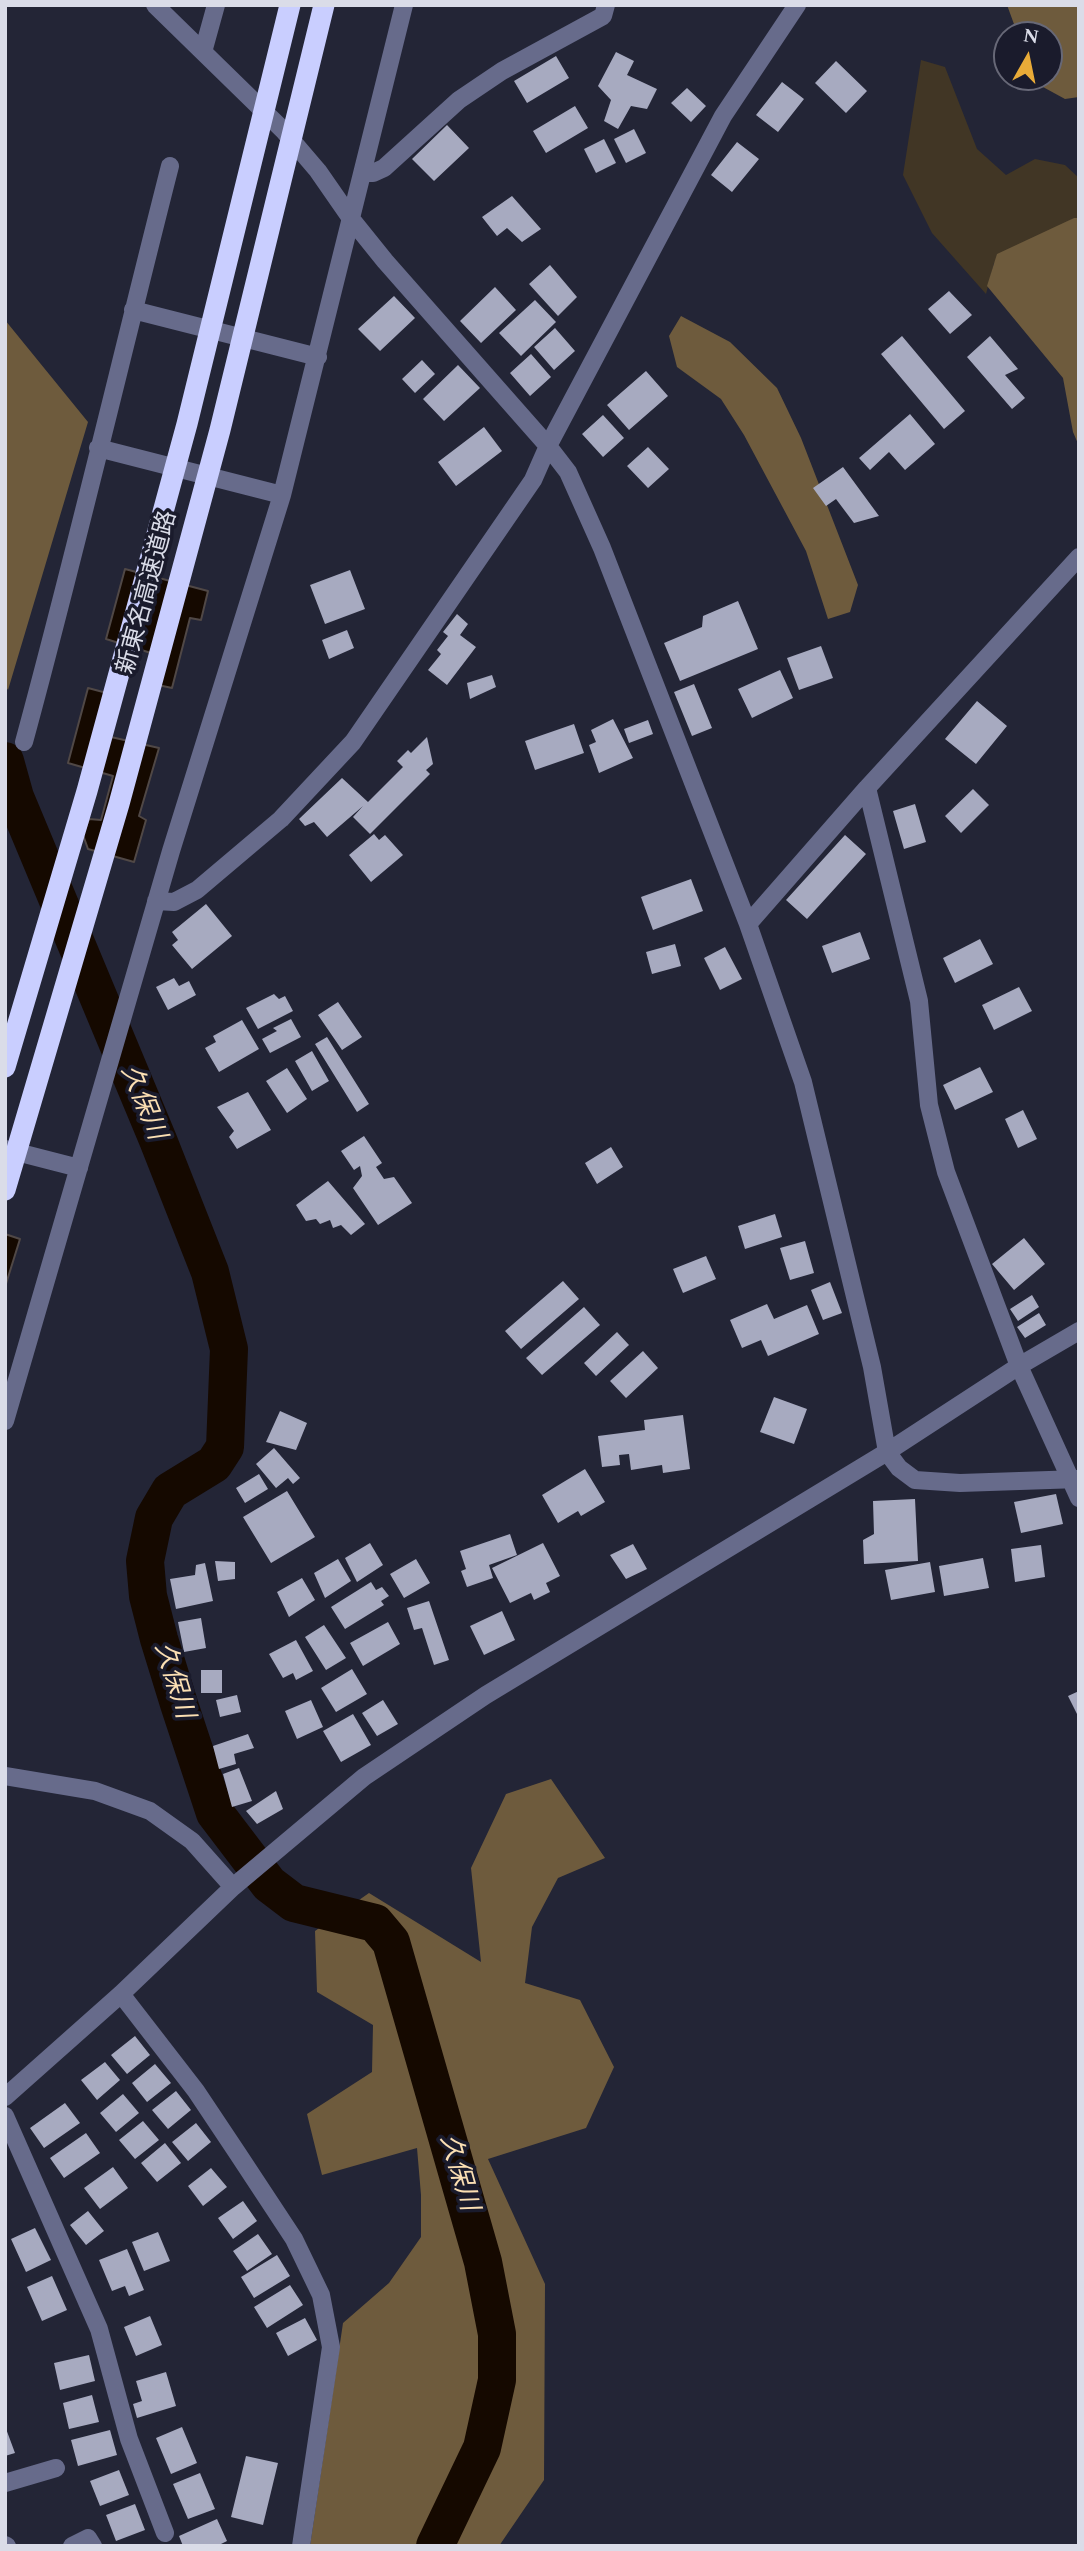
<!DOCTYPE html>
<meta charset="utf-8">
<style>
body{margin:0}
#map{position:relative;width:1084px;height:2551px;overflow:hidden;background:#232536;font-family:Spectral,serif}
canvas{display:block}
.frame{position:absolute;inset:0;border:7px solid #dadce8;pointer-events:none}
.north{position:absolute;left:993px;top:21px;width:70px;height:70px;box-sizing:border-box;background:#1a1b2c;border:2px solid #676877;border-radius:50%;rotate:9deg;font-size:19px;font-weight:700;line-height:28px;text-align:center;color:#dadce8}
.north::after{content:'';display:block;margin:auto;width:24px;height:32px;background:#e9ab38;clip-path:polygon(50% 0,100% 100%,50% 72%,0 100%)}
</style>
<div id="map">
<canvas width="1084" height="2551"></canvas>
<div class="frame"></div>
<div class="north">N</div>
</div>
<script>
const c = document.querySelector('canvas').getContext('2d');
c.lineJoin = 'round';
function paint(path, color) { c.fillStyle = color; c.fill(path, 'evenodd'); }
function strokePath(path, color, width, dash) { c.strokeStyle = color; c.lineWidth = width; c.lineCap = dash ? 'butt' : 'round'; c.setLineDash(dash || []); c.stroke(path); }
function write(font, color, halo, rows, align = 'center') {
  c.font = font + ' Spectral,"Noto Sans JP",serif'; c.lineWidth = 7; c.setLineDash([]); c.textBaseline = 'middle'; c.strokeStyle = halo; c.fillStyle = color; for (const [text, x, y, turn = 0] of rows) {
    c.save(); c.translate(x, y); c.rotate((+turn || 0) * Math.PI / 180); c.textAlign = isNaN(turn) ? turn : align; if (halo) c.strokeText(text, 0, 0); c.fillText(text, 0, 0); c.restore();
  }
}
paint(new Path2D(`
 M921,60l24,7 32,82 29,26 29,-16 30,6 14,13v40h-5l-80,45 -8,31 -54,-61 -29,-58z`), '#413625');
paint(new Path2D(`
 M1007,5h72v92l-14,2 -33,-18 -1,-4h18v-42h-31z
 M1074,218h5v228l-6,-14 -10,-54 -76,-92 10,-32z
 M681,316l49,26 47,46 24,50 57,147 -8,27 -22,7 -22,-68 -62,-116 -23,-36 -44,-32 -8,-31z
 M5,320l83,102 -80,268 -3,-5z
 M551,1779l54,79 -47,20 -26,49 -7,56 55,17 34,67 -28,61 -98,31 57,125 -1,196 -45,66h-189l33,-223 46,-40 32,-46v-42l-4,-47 -95,27 -15,-61 65,-42 1,-47 -56,-33 -2,-61 54,-38 112,69 -10,-94 35,-74z`), '#6e5b3d');
const water = new Path2D(`
 M125,569l83,22 -7,29 -11,-2 -18,70 -28,-6 7,-29 -45,-14z
 M88,688l34,9 -11,40 48,11 -20,68 7,4 -12,42 -46,-13 -5,-14 6,-16 12,1 12,-44 -45,-13z
 M5,1234l15,5 -15,48z`);
paint(water, '#150900');
strokePath(water, '#504846', 2);
strokePath(new Path2D(`
 M5,761l10,36 143,343 52,132 19,77 -4,98 -11,17 -44,27 -16,27 -9,43 3,35 11,43 20,65 36,109 54,71 25,19 81,20 16,19 92,320 14,72v46l-15,68 -47,98`), '#150900', 38);
paint(new Path2D(`
 M616,52l18,9 -7,14 30,14 -10,20 -16,-3 -13,23 -14,-8 7,-21 -13,-14z
 M556,56l13,22 -42,25 -13,-22z
 M836,61l31,30 -21,22 -31,-30z
 M782,82l22,17 -26,33 -22,-17z
 M687,88l19,18 -15,16 -20,-19z
 M575,106l13,22 -42,25 -13,-22z
 M447,125l22,23 -35,33 -22,-22z
 M634,129l12,24 -20,10 -12,-24z
 M604,139l12,24 -20,10 -12,-24z
 M737,142l22,17 -27,33 -21,-17z
 M512,196l29,33 -19,13 -15,-14 -10,8 -15,-19z
 M550,265l27,32 -19,19 -29,-32z
 M495,287l21,23 -35,33 -21,-22z
 M949,291l23,24 -22,19 -22,-25z
 M394,296l21,22 -35,33 -22,-22z
 M535,300l21,22 -35,34 -22,-23z
 M555,328l20,23 -21,19 -20,-23z
 M902,336l63,75 -21,18 -63,-75z
 M990,336l28,33 -13,6 20,23 -13,11 -45,-52z
 M531,354l20,23 -21,19 -20,-23z
 M422,360l13,14 -20,19 -13,-14z
 M458,365l22,23 -36,33 -21,-22z
 M646,371l22,25 -39,34 -22,-25z
 M910,414l25,30 -30,26 -16,-18 -19,18 -11,-12z
 M603,415l21,23 -21,19 -21,-23z
 M484,427l18,24 -46,35 -18,-24z
 M648,447l21,22 -21,19 -21,-22z
 M843,467l36,49 -25,7 -18,-24 -10,7 -13,-18z
 M350,570l15,39 -40,15 -15,-39z
 M738,601l20,48 -78,32 -16,-38 38,-16 1,-11z
 M457,614l11,10 -8,11 16,12 -29,38 -19,-15 13,-16 -4,-4 11,-14 -5,-4z
 M347,630l7,18 -25,11 -7,-19z
 M821,646l12,32 -34,12 -12,-32z
 M780,670l13,28 -41,20 -14,-29z
 M492,675l4,12 -26,12 -3,-16z
 M694,684l18,44 -20,8 -18,-44z
 M977,701l30,25 -31,38 -31,-25z
 M613,719l20,39 -34,15 -10,-28 7,-3 -5,-12z
 M648,720l5,14 -24,9 -5,-14z
 M574,724l10,29 -49,17 -10,-29z
 M427,737l6,27 -7,6 4,4 -60,60 -17,-17 10,-11 -36,31 -13,-15 -9,4 -6,-7 43,-41 26,24 35,-35 -6,-6 11,-11 3,3z
 M973,789l16,16 -28,28 -16,-17z
 M915,804l11,38 -22,7 -11,-38z
 M374,834l5,6 6,-5 18,20 -32,27 -22,-27z
 M845,835l21,19 -59,65 -21,-19z
 M691,879l12,32 -50,19 -12,-33z
 M206,904l26,32 -40,33 -20,-24 6,-5 -6,-8z
 M860,932l10,27 -38,14 -10,-27z
 M980,939l13,25 -38,19 -12,-25z
 M675,944l6,22 -29,8 -6,-22z
 M725,947l17,32 -22,11 -16,-32z
 M174,978l5,8 10,-5 7,14 -28,15 -12,-23z
 M1019,987l13,24 -38,19 -12,-25z
 M274,994l5,5 6,-3 8,15 -35,18 -12,-21z
 M338,1002l24,35 -20,13 -24,-35z
 M291,1019l10,18 -31,16 -8,-14 15,-8 -4,-3z
 M242,1020l17,29 -40,23 -14,-24 11,-6 -3,-6z
 M327,1037l42,67 -12,8 -42,-68z
 M312,1051l17,30 -17,10 -17,-30z
 M980,1067l13,25 -38,18 -12,-25z
 M287,1068l20,31 -20,14 -21,-32z
 M248,1092l23,38 -34,19 -8,-12 5,-6 -17,-24z
 M1023,1110l14,29 -19,9 -13,-29z
 M364,1136l18,27 -6,4 8,12 10,-2 18,26 -34,22 -25,-37 9,-12 -2,-10 -6,4 -13,-19z
 M611,1147l12,20 -26,17 -12,-21z
 M328,1181l37,43 -14,11 -10,-10 -8,3 -3,-8 -10,4 -4,-5 -10,2 -10,-16z
 M775,1214l7,23 -37,12 -7,-23z
 M1024,1238l21,26 -31,26 -22,-26z
 M805,1241l9,32 -24,7 -10,-32z
 M706,1256l10,23 -33,14 -10,-24z
 M563,1281l16,18 -58,50 -16,-18z
 M830,1282l12,31 -19,7 -12,-30z
 M1032,1295l7,12 -21,14 -8,-12z
 M767,1304l7,15 33,-14 12,29 -51,22 -7,-16 -19,8 -12,-28z
 M584,1307l16,18 -58,50 -16,-17z
 M1039,1313l7,12 -21,13 -8,-11z
 M617,1332l12,13 -33,31 -12,-13z
 M643,1351l15,17 -32,30 -16,-17z
 M774,1397l33,12 -13,35 -34,-12z
 M280,1411l27,12 -11,27 -30,-8z
 M683,1415l7,54 -27,4 -1,-8 -31,5 -2,-16 -10,1 1,10 -18,2 -4,-31 47,-6 -1,-10z
 M274,1448l26,30 -7,6 -5,-6 -12,10 -20,-24z
 M585,1469l20,33 -24,14 -3,-5 -20,12 -16,-28z
 M259,1474l9,15 -23,14 -9,-15z
 M287,1491l28,46 -44,26 -28,-46z
 M1056,1494l7,30 -42,9 -7,-31z
 M915,1499l3,62 -54,3 -1,-24 11,-6 -1,-33z
 M510,1534l7,21 -28,10 4,13 -26,9 -6,-16 5,-2 -6,-18z
 M370,1543l13,22 -26,17 -12,-24z
 M543,1543l17,33 -14,7 4,9 -16,8 -3,-7 -21,10 -18,-35z
 M633,1544l14,25 -21,10 -16,-24z
 M1041,1545l4,32 -30,5 -4,-33z
 M983,1558l6,30 -45,8 -5,-30z
 M338,1559l13,22 -26,17 -11,-25z
 M416,1559l14,24 -26,15 -14,-24z
 M215,1561l20,1v17l-17,2z
 M930,1562l5,30 -44,8 -6,-30z
 M205,1563l8,38 -37,8 -6,-30 25,-4 1,-10z
 M302,1578l13,22 -26,17 -12,-25z
 M371,1582l5,8 6,-3 7,9 -8,5 3,4 -39,24 -14,-22z
 M429,1601l20,59 -15,5 -12,-37 -8,2 -7,-22z
 M502,1611l13,29 -31,15 -14,-29z
 M201,1618l5,30 -22,4 -6,-30z
 M388,1622l12,22 -37,22 -13,-23z
 M324,1625l22,33 -20,12 -21,-33z
 M296,1640l17,31 -17,9 -3,-7 -10,5 -14,-24z
 M352,1669l15,25 -31,18 -15,-24z
 M201,1670h21v23h-21z
 M1079,1691v27l-11,-22z
 M237,1695l4,17 -21,5 -4,-17z
 M311,1700l12,27 -26,12 -12,-28z
 M383,1700l15,24 -21,12 -15,-23z
 M353,1714l18,31 -30,17 -18,-31z
 M248,1734l6,14 -20,6 2,10 -17,5 -6,-23z
 M239,1768l13,33 -20,6 -9,-33z
 M276,1791l7,18 -26,15 -11,-13z
 M135,2036l15,19 -23,19 -16,-19z
 M105,2062l15,18 -23,20 -16,-20z
 M155,2064l16,19 -24,19 -15,-19z
 M176,2091l15,19 -23,19 -16,-19z
 M123,2094l16,19 -23,19 -16,-19z
 M65,2103l15,20 -36,25 -14,-20z
 M143,2121l16,19 -24,19 -16,-19z
 M196,2123l15,19 -23,19 -16,-19z
 M86,2133l14,20 -36,25 -14,-20z
 M165,2143l16,20 -24,19 -16,-19z
 M113,2167l15,21 -28,21 -16,-21z
 M211,2168l16,19 -24,19 -15,-20z
 M243,2201l14,20 -24,18 -15,-21z
 M88,2211l16,20 -18,14 -16,-20z
 M35,2228l16,32 -25,12 -15,-33z
 M158,2232l12,29 -26,10 -12,-29z
 M258,2234l14,20 -25,17 -14,-20z
 M127,2249l17,41 -15,6 -4,-10 -13,5 -13,-31z
 M277,2255l13,21 -36,22 -13,-21z
 M52,2276l15,34 -25,11 -15,-34z
 M290,2285l13,20 -36,23 -13,-21z
 M150,2316l12,29 -26,11 -12,-29z
 M305,2318l12,22 -29,16 -12,-23z
 M89,2355l6,26 -35,9 -6,-27z
 M166,2372l10,34 -39,12 -4,-14 9,-3 -6,-20z
 M92,2395l7,27 -30,7 -6,-26z
 M5,2426l10,27 -10,3z
 M182,2427l15,36 -26,11 -15,-36z
 M110,2430l7,25 -39,11 -7,-26z
 M246,2456l32,7 -15,62 -32,-8z
 M119,2470l10,25 -29,11 -10,-25z
 M200,2473l15,36 -27,10 -15,-35z
 M135,2504l10,26 -29,11 -10,-26z
 M217,2519l10,22 -10,5h-34l-4,-10z`), '#a7aac0');
strokePath(new Path2D(`
 M155,5l128,125 35,41 34,49 33,41 163,185 20,26 34,76 146,376 55,158 69,285 15,85 12,16 16,12 45,3 119,-4
 M203,52l13,-47
 M363,173h10l11,-5 75,-68 43,-29 101,-55 3,-11
 M133,310l185,47
 M98,448l184,47
 M24,742c52,-191 97,-384 146,-576
 M867,788l52,213 10,104 17,67 73,194 60,132
 M156,901l18,1 23,-12 84,-71 72,-77 180,-262 15,-34 175,-330 74,-111
 M748,924l119,-136 212,-231
 M5,1149l74,19
 M5,1421l166,-570 111,-356 122,-490
 M5,1776l90,15 55,20 42,30 41,46
 M121,1994l75,97 42,63 56,85 27,56 10,52 -30,199
 M5,2097l116,-103 112,-107 131,-110 122,-82 401,-243 132,-86 60,-35
 M5,2116l94,213 30,110 36,94
 M5,2483l51,-15
 M5,2545l2,1
 M72,2546l16,-8 5,8`), '#676b8b', 18);
strokePath(new Path2D(`
 M5,1067l82,-276 100,-367 103,-419
 M5,1190l114,-386 101,-374 104,-425`), '#c9ceff', 21);
write('24px', '#dadce8', '#1a1b2c', [
 ["新東名高速道路",149,593,-75]
]);
write('italic 26px', '#fbdfb3', '#1a1b2c', [
 ["久保川",141,1103,68],
 ["久保川",172,1681,73],
 ["久保川",457,2173,74]
]);
</script>
